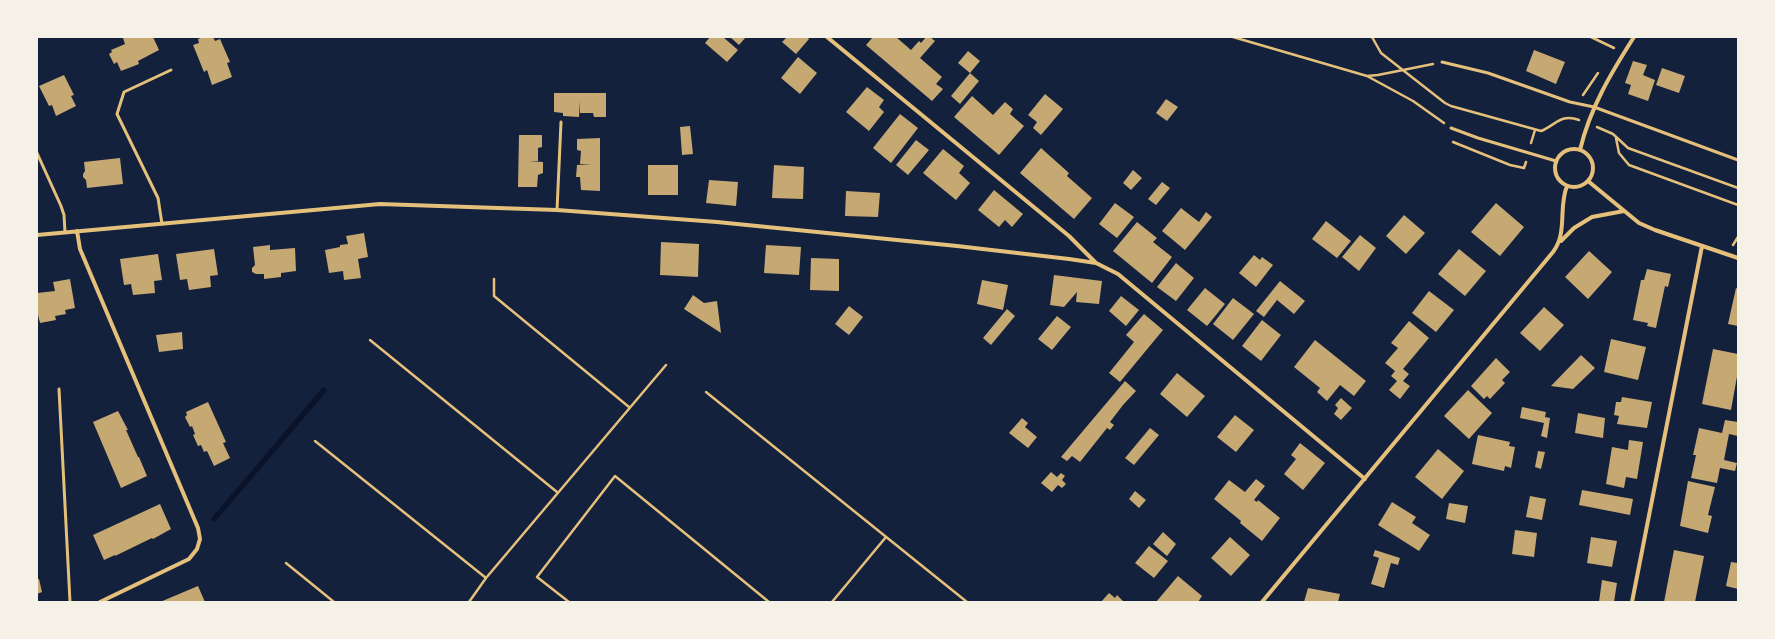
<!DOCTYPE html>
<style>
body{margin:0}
#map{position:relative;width:1775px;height:639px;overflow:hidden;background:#14213d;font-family:Ubuntu,sans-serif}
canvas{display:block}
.frame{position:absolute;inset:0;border:38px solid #f6f1e7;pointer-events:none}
</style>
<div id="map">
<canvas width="1775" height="639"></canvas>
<div class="frame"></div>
</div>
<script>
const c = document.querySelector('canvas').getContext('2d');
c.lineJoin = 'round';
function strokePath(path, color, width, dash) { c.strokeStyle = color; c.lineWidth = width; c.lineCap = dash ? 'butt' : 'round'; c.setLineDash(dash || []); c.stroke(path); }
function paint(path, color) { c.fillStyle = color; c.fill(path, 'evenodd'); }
strokePath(new Path2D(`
 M214,519l110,-129`), '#0b132b', 5.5);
paint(new Path2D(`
 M125,37h28l6,13 -21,11 1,3 -18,7 -4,-9 -3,2 -5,-10 3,-2 -1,-2 14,-6 -2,-6z
 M204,37h9l2,4 5,-2 10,23 -3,1 5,14 -20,8 -5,-15 -3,2 -11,-27 6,-2 -1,-4z
 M710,37h13l15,13 -11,12 -22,-19z
 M730,37h16l-7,8z
 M787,37h20l2,2 -13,15 -14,-12z
 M873,37h23l15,13 8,-9 2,2 5,-6h4l5,4 -15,17 22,19 -6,7 7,5 -11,12 -66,-56z
 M1534,50l31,12 -9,22 -30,-13z
 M968,51l12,10 -10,12 -12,-10z
 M798,57l19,16 -17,21 -19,-16z
 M1633,61l14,4 -4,10 12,5 -7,21 -20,-7 3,-9 -6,-2z
 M1662,68l23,8 -6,17 -23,-8z
 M970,73l9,8 -19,23 -9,-8z
 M64,75l10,20 -3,1 5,10 -20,10 -4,-11 -3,1 -10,-20z
 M867,87l17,13 -5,7 5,5 -15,19 -23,-19z
 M554,93h52v24h-12l-1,-4h-13v-12l-1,16 -16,-1v-3l-9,-1z
 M1045,94l18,15 -22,26 -8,-7 4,-6 -9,-7z
 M972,96l21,19 12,-13 8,7 -3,5 14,12 -25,29 -45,-38z
 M1166,99l12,8 -11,14 -11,-8z
 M900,114l18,14 -27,35 -18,-15z
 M690,126l3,28 -11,1 -2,-28z
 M519,135h23v12l-4,1v13h-9l14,1v11l-5,2 -1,12h-19z
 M600,138v53l-19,-1 -1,-13h-4l1,-12 15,-1h-12l1,-13 -4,-1v-11z
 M916,140l13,10 -21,25 -12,-10z
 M1041,148l28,25 -2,3 25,22 -18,21 -54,-46z
 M943,149l21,17 -5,7 11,10 -14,17 -33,-27z
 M120,158l3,26 -36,4 -1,-8 -3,-3v-3l2,-3 -1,-9z
 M648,165h30v30h-30z
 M774,165l30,2 -1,32 -31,-1z
 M1133,170l9,8 -11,12 -8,-7z
 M709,180l29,2 -2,24 -30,-3z
 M1162,182l8,6 -14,17 -8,-6z
 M994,190l29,24 -11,13 -7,-7 -6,7 -21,-17z
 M846,191l34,2 -2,24 -33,-1z
 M1115,203l19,14 -17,21 -18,-14z
 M1496,203l28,24 -24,29 -29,-24z
 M1181,208l18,14 7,-10 6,5 -27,33 -23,-19z
 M1404,215l21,18 -19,21 -20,-18z
 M1326,221l25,20 -14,17 -25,-19z
 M1137,222l20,16 -4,4 19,15 -20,26 -39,-32z
 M364,233l4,24 -10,2 3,19 -17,2 -1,-9 -14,2 -4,-23 15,-3v-2l8,-1 -2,-8z
 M1360,235l16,13 -17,23 -17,-14z
 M661,242l38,2 -1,33 -38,-2z
 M270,245v5l25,-2 1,23 -15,2v4l-17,2v-5h-8l-4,-2v-4l3,-3 -2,-18z
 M766,245l35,2 -2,28 -35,-2z
 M214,249l4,26 -8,1 1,11 -22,3 -2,-11 -7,1 -4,-26z
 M1459,249l27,22 -21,25 -27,-22z
 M1589,251l23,21 -24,27 -23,-22z
 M158,254l4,26 -8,1 1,12 -22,2 -2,-11 -7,1 -4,-26z
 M1254,255l6,5 2,-3 11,8 -17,22 -17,-14z
 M811,258l28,1v32l-29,-1z
 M1176,263l18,15 -18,23 -19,-14z
 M1647,269l24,5 -3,13 -3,-1 -9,42 -9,-2 1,-3 -15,-3 8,-40h3z
 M1054,275l48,6 -3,23 -23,-2 1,-10 -13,15 -14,-2z
 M70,279l5,29 -10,2 1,4 -11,2 1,4 -16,3 -3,-12v-18l18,-2 -2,-9z
 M982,280l26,5 -5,25 -26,-6z
 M1280,281l25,20 -11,13 -17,-14 -13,17 -8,-6z
 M1205,288l20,16 -18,22 -20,-16z
 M1736,288l2,1v37l-10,-2z
 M1429,291l25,19 -18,22 -24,-19z
 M693,295l11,8 13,-2 4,32 -37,-24z
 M1121,296l18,14 -13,16 -17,-15z
 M1233,298l21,16 -21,26 -20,-16z
 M849,306l14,11 -14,18 -14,-11z
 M1544,307l20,18 -24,26 -20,-18z
 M1007,309l8,7 -24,29 -8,-7z
 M1144,314l19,16 -43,52 -11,-9 25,-31 -8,-7z
 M1057,316l14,11 -19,23 -14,-11z
 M1262,320l19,15 -20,26 -19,-15z
 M1409,321l20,17 -26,31 6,5 -6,7 7,5 -10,13 -11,-9 8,-9 -6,-5 4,-5 -10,-8 13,-15 -7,-5z
 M182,332l1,17 -24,3 -3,-17z
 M1611,339l35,8 -8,33 -34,-8z
 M1315,340l51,41 -12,15 -14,-11 -13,16 -10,-9 3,-4 -26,-21z
 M1713,349l25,5v17l-7,39 -29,-6z
 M1581,355l14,13 -22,21 -22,-3z
 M1496,358l14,14 -8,8 3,3 -15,16 -3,-3 -3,3 -13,-13z
 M1177,373l28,23 -18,21 -27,-23z
 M1125,381l11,10 -13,14 -13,17 4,3 -4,5 -3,-2 -27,34 -8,-6 -5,5 -6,-4z
 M1468,390l24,23 -23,26 -25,-23z
 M1622,397l30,5 -5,26 -30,-4 2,-8 -5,-1 2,-13h5z
 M1341,398l11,10 -11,12 -7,-6 4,-6 -3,-3z
 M208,402l18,40 -3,1 7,15 -16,8 -7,-15 -3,1 -3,-7 -3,1 -5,-11 2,-1 -3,-8 -2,1 -5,-10 2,-2 -1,-3z
 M1522,407l24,5 -1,5 5,1 -3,20 -6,-2 3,-13 -24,-5z
 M118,411l10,19h-2l12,27h1l8,19 -26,12 -28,-66z
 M1578,413l27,5 -2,20 -28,-5z
 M1235,415l19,15 -18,22 -19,-15z
 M1022,418l6,5 -3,4 12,10 -9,11 -19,-15z
 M1725,420l13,2v14l-9,-2 -5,26 13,3 -2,8 -15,-3 -3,15 -26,-5 5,-23h-3l6,-27 23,5z
 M1150,428l9,7 -25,30 -9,-7z
 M1478,435l32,7 -1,4 6,1 -4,21 -6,-2 -1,5 -32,-7z
 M1629,440l14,2 -6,37 -11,-2 -2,11 -18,-4 6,-37 16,3z
 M1300,443l25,20 -22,27 -19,-16 12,-15 -5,-4z
 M1438,449l26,22 -22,28 -27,-22z
 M1538,451l7,1 -4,17 -6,-2z
 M1051,472l6,5 4,-4 4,3 -3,4 4,4 -4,4 -4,-3 -6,7 -11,-9z
 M1256,479l9,7 -11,14 3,2 1,-2 22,18 -18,23 -22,-18 1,-2 -27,-22 15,-19 16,12z
 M1688,481l27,6 -7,28 4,1 -4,17 -28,-7z
 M1582,490l51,9 -3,16 -51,-10z
 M1135,491l11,9 -7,8 -10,-9z
 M1530,496l16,3 -4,21 -16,-3z
 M1392,502l24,15 -4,6 18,12 -11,16 -41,-26z
 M1449,503l19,3 -3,17 -19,-4z
 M160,504l11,25 -18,10 -1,-1 -37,18v-1l-11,5 -11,-25z
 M1515,530l22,3 -3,24 -22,-3z
 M1163,532l13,12 -9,12 -14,-12z
 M1230,537l20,18 -19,21 -20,-18z
 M1591,537l26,4 -5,26 -25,-4z
 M1149,546l19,15 -14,17 -19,-15z
 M1375,550l25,8 -2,7 -7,-2 -7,25 -13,-4 8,-26 -6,-2z
 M1674,550l30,6 -9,46h-31z
 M1731,562l7,1v26l-12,-3z
 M1178,576l24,20 -4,6h-42z
 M37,579h2l3,13 -5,2z
 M1602,580l15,3 -3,19h-15z
 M198,586l7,16h-45z
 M1308,588l32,6 -2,8h-34z
 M1109,593l6,5 2,-3 7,7h-23z`), '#c6a872');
strokePath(new Path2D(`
 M1233,37l134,39 46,25 31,22
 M1372,37l9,16 64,50 6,3 90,25c15,-6 20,-18 38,-11
 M1591,37l23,11
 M1367,76l11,-1 55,-11
 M1583,95l15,-22
 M1597,127l16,7 15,14 110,40
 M1616,138l3,15 10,12 109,40
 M1453,142l57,23 14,3 2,-6
 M1531,143l4,-13
 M1733,245l5,-8
 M494,279v17l135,111
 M370,340l187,152
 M706,392l261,210
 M315,441l171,137
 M286,563l48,39
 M469,602l17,-24 180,-213
 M569,602l-32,-25 78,-101 154,126
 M832,602l54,-65`), '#e5c07b', 2.5);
strokePath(new Path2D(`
 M1442,62l46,11 82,29 24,5 144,53
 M1451,128l27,10 78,23
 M37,153l24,53 3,9 1,17
 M557,210l4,-88
 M162,224l-4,-26 -41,-84 7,-22 47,-22
 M59,389l11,213`), '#e5c07b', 3);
strokePath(new Path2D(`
 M827,37l242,199 27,27 22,11 247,205
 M1555 168a19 19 0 1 1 38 0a19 19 0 1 1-38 0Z
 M1580,150c10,-42 31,-77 54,-113
 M1588,181l51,42 16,7 83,28
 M77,231l3,18 118,279 2,11 -3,10 -8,10 -89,43
 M37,235l343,-31 177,6 160,12 240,24 112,13 27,4
 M1561,241l13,-13 18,-11 32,-6
 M1262,602l291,-350c15,-20 5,-44 14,-66
 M1632,602l70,-356`), '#e5c07b', 4);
</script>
